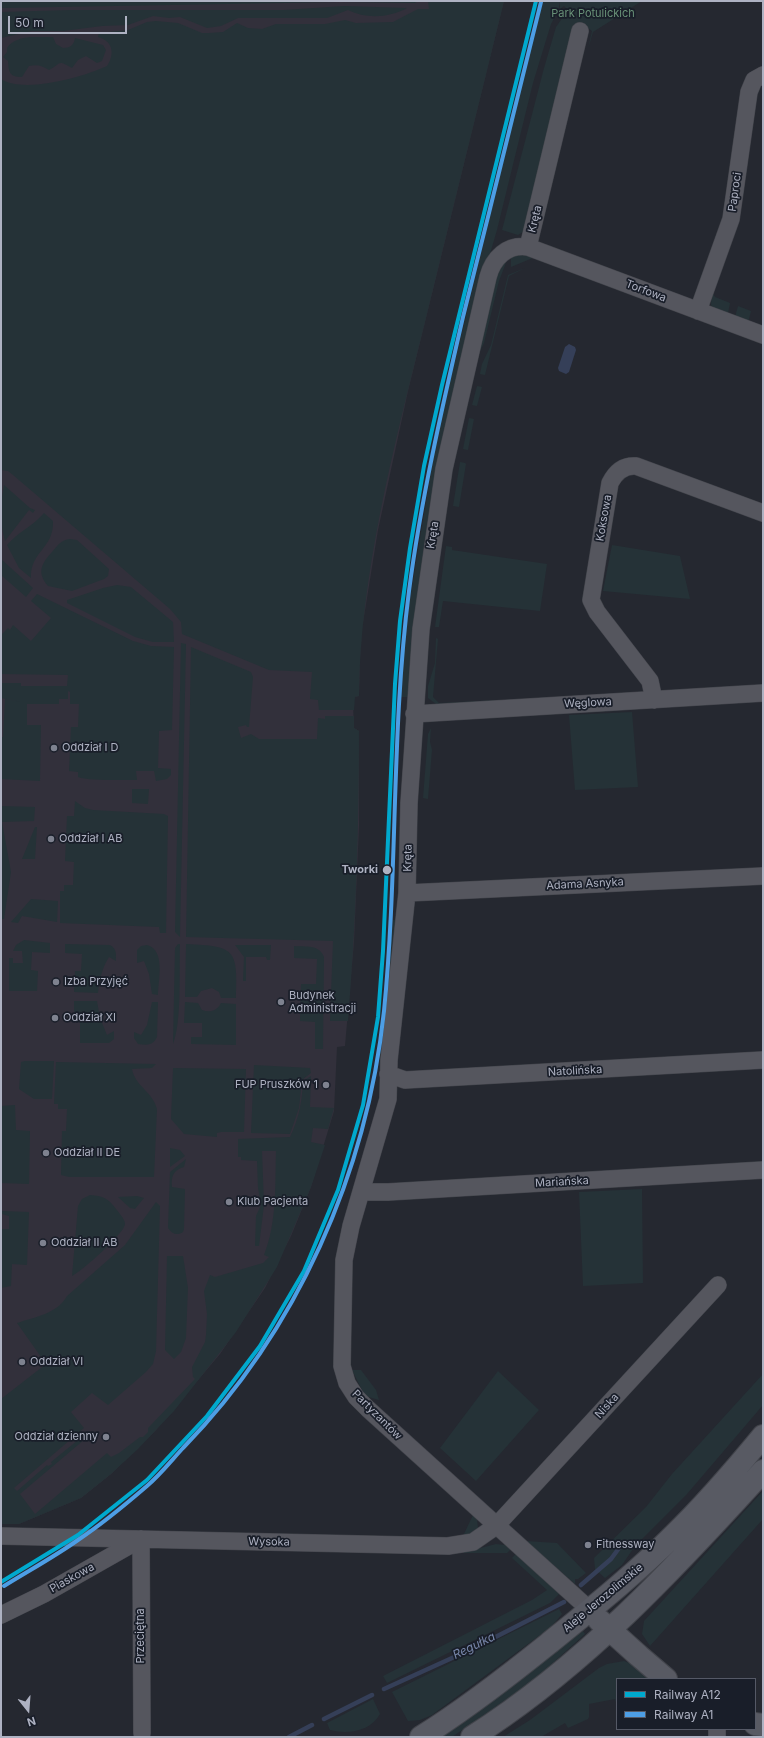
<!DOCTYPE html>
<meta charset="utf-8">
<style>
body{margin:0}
#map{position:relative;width:764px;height:1738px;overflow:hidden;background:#252830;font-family:Inter,sans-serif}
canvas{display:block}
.frame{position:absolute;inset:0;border:2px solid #aeb2c2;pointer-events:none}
.legend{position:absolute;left:616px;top:1678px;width:140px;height:52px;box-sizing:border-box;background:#191e29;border:1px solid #555966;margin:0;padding:5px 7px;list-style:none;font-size:12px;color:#aeb2c2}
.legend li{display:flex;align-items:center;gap:8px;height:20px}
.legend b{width:20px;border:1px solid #555966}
.north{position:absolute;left:8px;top:1690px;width:40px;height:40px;-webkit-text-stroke:3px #191e29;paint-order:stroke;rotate:163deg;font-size:11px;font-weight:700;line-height:16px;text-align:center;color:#aeb2c2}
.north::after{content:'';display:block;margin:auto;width:14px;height:18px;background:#aeb2c2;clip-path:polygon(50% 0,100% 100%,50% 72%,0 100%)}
.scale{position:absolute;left:8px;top:16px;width:119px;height:18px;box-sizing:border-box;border:2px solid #aeb2c2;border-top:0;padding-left:5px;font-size:12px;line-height:14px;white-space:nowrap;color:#aeb2c2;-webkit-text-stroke:3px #191e29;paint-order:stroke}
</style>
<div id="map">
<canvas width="764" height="1738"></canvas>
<div class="frame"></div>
<ul class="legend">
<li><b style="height:5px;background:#00a9ce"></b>Railway A12</li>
<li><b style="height:5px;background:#4d9ee5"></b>Railway A1</li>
</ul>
<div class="north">N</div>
<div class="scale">50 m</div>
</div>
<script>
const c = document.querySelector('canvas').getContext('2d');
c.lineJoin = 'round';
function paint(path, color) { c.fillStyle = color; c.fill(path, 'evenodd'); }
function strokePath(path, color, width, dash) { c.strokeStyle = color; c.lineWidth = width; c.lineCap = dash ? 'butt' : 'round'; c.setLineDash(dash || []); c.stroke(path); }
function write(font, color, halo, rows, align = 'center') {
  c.font = font + ' Inter,sans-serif'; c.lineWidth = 3.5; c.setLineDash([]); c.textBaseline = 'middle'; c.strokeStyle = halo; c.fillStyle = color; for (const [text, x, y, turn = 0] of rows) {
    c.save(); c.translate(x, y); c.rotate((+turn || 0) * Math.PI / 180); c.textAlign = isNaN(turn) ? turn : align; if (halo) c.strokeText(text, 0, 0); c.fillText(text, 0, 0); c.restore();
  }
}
paint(new Path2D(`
 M216,1h288l-96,390 -30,139 -16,99 -2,31 -1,36 -4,1 -2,7 1,24 5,3v95l-5,116 -9,104 -8,1 -3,64 -23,76 -20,49 -26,52 -45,66 -64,76 -45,44 -30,24 -62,26h-18v-1520z`), '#32303b');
paint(new Path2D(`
 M1,1h417l-3,2 -74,-1 -340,6z
 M428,1h76c-27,111 -55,222 -82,333 -29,116 -62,243 -63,362l-4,1 -1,13h-35l-1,-10 -8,-1 2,-27 -43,-2 -87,-36 -1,-12 -11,-13 -157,-134 -5,-4 -7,-1v-391c23,15 82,-2 106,-13 8,-12 6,-25 -9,-29l1,-4 29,-3 19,-8 9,-1 22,2 24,10h7l14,-1 14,-9 11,5 14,1 14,-5h49l20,-4 11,3 37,-1 25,-13h11z
 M542,1h100l-49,31 -5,17 4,-18 -4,-3 -2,4 -60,198 -8,5 -16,-5 42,-162 12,-41 12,-17 -4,-4 -4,3v-7l-2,9 -7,13 -18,59 -36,147 -15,51 -73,416h-10l9,-86 29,-175z
 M344,6l63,2c-18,10 -41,11 -59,2l-21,8h-89l-17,8 -14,2 -27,-11 -11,1 -16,-2 -25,9 -26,1 -39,5h-31l-31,7v-26l70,-2h213z
 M30,37h23l3,7 7,4c7,0 11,-3 12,-10l28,7 3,5 -4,11 -5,2 -11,-7 -8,4 -6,8c-16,-9 -10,-4 -23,2 -7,-4 -11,-6 -20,-4l-7,11c-13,0 -13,-5 -14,-16l-5,-4 4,-5v-4c5,-8 15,-10 23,-11z
 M520,253l15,4 -24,10v-10z
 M507,260l-8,21 -15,62 -9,19 18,-86z
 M525,268l-16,8 -24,99 -5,-1 2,-10 9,-19 17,-70z
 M712,291l3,6 15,6 -2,10 -14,-3 -3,-5z
 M738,306l13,5 -3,12 -13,-6z
 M477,386l5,1 -5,19 -5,-1z
 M469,418l5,1 -6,31 -5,-1z
 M460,462l5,1 1,1 -7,43 -6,-1z
 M4,485l26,23 5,2 -2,3 -4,-3 -24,31c-5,-16 -5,-38 -1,-56z
 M44,513l9,8c1,28 -23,30 -22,57l-12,-10 -12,-23c11,-13 26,-19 37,-32z
 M70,539l7,1 32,29 -1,7 -4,3 -32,12 -24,-5c-12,-14 -6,-23 4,-34 6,-7 9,-12 18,-13z
 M612,545l68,11 10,43 -87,-8z
 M446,546l6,1v3l95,14 -7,47 -97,-10 -4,26h-4z
 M1,559l32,29 -7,9 -25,-22z
 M117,585l14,2 42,35 1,20h-21l-18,-5 -68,-34v-3l36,-12z
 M37,594l96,47 18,5 23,1 -2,83 -13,1 -1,37 13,1v6l-4,4 -11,2 -2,-10h-18l1,9c-14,0 -49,1 -59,-3v-5l-9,-1 2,-44h7l1,-23h-9v-12l-2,-1v8h-9v5h-32v21h14l-1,56 -39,-2v-42h2l2,-38 17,3 -21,-4v-15h20v3h46l1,-11 -67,-1v-39l7,-7 2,2 3,-5 18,16 20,-23 -20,-17z
 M436,638l2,1 -5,58 6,6 59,-3 1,3 -63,1 -8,-6v-12l7,-23z
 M181,643l5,1 -6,293 -5,-5z
 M191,647l60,25 2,5 -4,50h-2l-1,-2 -8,2 3,11 10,-4 8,5h58l1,-21 7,1v-3h29v12l5,3c0,97 -3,193 -11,290h-18l3,-80 -147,-4z
 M632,712l6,75 -63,3 -6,-75z
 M431,728l-1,14 2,8 -4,49 -5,-1 5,-64z
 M132,789h17l-1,15 -16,-1z
 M75,801l10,7 8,2 71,4 4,2 -2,117h-6l-1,-6 -99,-4v-32h4v-6h9l1,-23 -9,-1 2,-45h7z
 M1,806l34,1 -1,14 -32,1 9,50 -7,47h-3z
 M35,827h2l-2,32h-13z
 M31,899l27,2 -1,21 -35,-6 -4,7 -7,-1z
 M388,920h10l-17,138 -5,-1 7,-51z
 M24,940l26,3v10l-18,-1 -1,18 7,1 -1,20h-28v-33h4v5h10l-1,-12h-9l3,-6z
 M65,944l45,1c7,4 6,9 6,16l-7,-4c-7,11 -10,24 -11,36l-24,-1 1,-21h6l1,-17 -17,-1z
 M178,944h2c-1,26 2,77 -7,100l2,-96z
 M186,944c49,2 52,5 50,54h-15l-2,-6 -7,-4 -11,3 -4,6h-12z
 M147,945c19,5 11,36 11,50l-6,-1 -3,-20 -5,-13 -7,2v-13l4,-4z
 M235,945h36l-1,15h-3l-1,-3h-20v24h-3l1,-24z
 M294,946c12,1 25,-2 30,11l-1,92h-8v-27l-15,-1 1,-37h15l1,-25 -23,-1z
 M74,1001h23l3,17 7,17 7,-4v8l-5,4h-29v-21h-6z
 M152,1002h6l-1,35c-4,9 -10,8 -19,7l-4,-6v-6l7,3 6,-10z
 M185,1002l13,1 4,7c8,3 15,1 19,-7l15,1v41l-45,-1v-7h11v-14h-18z
 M25,1061h29l-2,38h-18l-15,-10 2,-27z
 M56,1062l100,2 -4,4 -20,1c3,17 21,23 25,40l-3,68h-85l-8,-2 1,-44h4l1,-22h-9v-5h-4z
 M254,1065l56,3 1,5 -9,7 -3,28 -9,26 -39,-1z
 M173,1068l73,1 -2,63h-23l-4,1v4l-33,-3 -13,-15z
 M311,1076l-1,31 24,1 -6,21 -15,-1 -2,14 14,3 -14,42 -34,80 -41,65 -62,79 -36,38 -27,25 -30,24 -62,26h-18v-125l45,-35 -29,-41c18,-6 40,-9 50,-27l58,-51 31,-43 4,4 -4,145 -3,13 -7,8 -38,33 -16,-12 -21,19 13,16 -70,60 3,3 30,-26 1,1 4,-2 -1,-2 38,-31 2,3 -71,60 15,20 72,-61 4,4 8,-4 21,-16h3l5,-5v-4l47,-49 -2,-2 -1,-10 13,-25 1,-7 1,-21 -3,-23 6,-16 5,2 48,-14 6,-6 -5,-2c13,-33 11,-69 12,-104h-14l2,54 -5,41h-4l1,-30 5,-11 -3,-17 -1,-27 -16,-1v-3h-3v-18l52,-2c9,-19 12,-35 13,-56z
 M15,1105l1,25 14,1 -1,53 -28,-1v-77z
 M170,1148l10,2 5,6 -15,11z
 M186,1159l-2,8c-11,3 -13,10 -12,20l13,2 -1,40 -1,3c-6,4 -11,2 -15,-4l2,-56z
 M642,1189l1,94 -60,3 -4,-94z
 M90,1195c13,1 18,3 26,14 3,4 9,10 9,15 0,9 -44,48 -53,52l6,-70 4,-7z
 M137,1196l7,2 -9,11 -5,-1 -12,-11z
 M2,1211l27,1 -2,53 -15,-1 -1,22 -10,2v-59h8v-13l-7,-2z
 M167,1256h16l5,32 -2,50 -5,14 -7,7 -9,-9z
 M352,1370h9l15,20 3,10 -14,-4z
 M498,1371l41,39 -63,71 -36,-33z
 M763,1374v31l-76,89 -52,52 -13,19 -17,13 -10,-9 -1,-11 52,-51 26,-33z
 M763,1491v28l-113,127 -8,-12 2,-13z
 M473,1515l4,5 1,8 -7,6 -8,2z
 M526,1541l31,2 29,30 -8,6h-3v5z
 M496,1544l9,1 6,4 -4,4h-46z
 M516,1554l44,39 -10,10 -163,80 -4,-7 149,-76 15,-10 -35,-32z
 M559,1609l3,5 -11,13 -119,88 -12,5 -12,1 -16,-29z
 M583,1631l2,3 -52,47 -81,56h-11l34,-23z
 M624,1661l8,3 19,15h-34v27l-2,-7 -26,5v13l-1,2 -20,9 -3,-5 -24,14h-38l27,-17 69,-52 8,-4z
 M373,1699l7,15c-9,17 -32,21 -50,16l-3,-7z`), '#253237');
paint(new Path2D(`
 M569,344l6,3 1,3 -7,22 -3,2 -7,-3 -1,-3 7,-21z`), '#353f58');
strokePath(new Path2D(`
 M581,1585l30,-26 11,-15
 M384,1689l90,-41 90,-46
 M324,1719l48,-24
 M289,1737l23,-12`), '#353f58', 4.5);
const street = new Path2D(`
 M528,247l52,-216
 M698,311l33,-92 18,-127 5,-12 9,-5
 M654,700l-4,-19 -53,-69 -6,-12 19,-117c5,-10 13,-18 26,-17l127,47
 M414,714l349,-21
 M407,893l356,-17
 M388,1074l17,6 358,-20
 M362,1190l7,2h19l375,-22
 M1,1536l447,10 25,-4 23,-16 222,-241
 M141,1539l1,194
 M590,1610l-222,-201 -12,-12 -9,-14 -5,-17 2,-106 7,-34 37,-127 1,-39 18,-167 2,-90 12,-174 23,-160 44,-192c5,-19 19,-33 40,-30l235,88
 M1,1615l43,-21 97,-55
 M717,1737v-8`);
const secondary = new Path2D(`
 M599,1620l40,36 27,23
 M755,1724l8,1
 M421,1737c45,-28 86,-60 127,-93 43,-35 87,-70 126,-109 32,-31 61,-65 89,-99
 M472,1737c112,-71 203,-169 291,-266`);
strokePath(street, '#42444b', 18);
strokePath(secondary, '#42444b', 24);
strokePath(street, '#55565e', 17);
strokePath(secondary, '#585a63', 22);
strokePath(new Path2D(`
 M1,1582l77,-47 69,-55 60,-64 53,-70 44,-75 34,-81 25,-85 15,-88 5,-66 12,-267 5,-63 10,-73 14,-82 18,-81 94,-384`), '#00a9ce', 4);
strokePath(new Path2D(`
 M4,1586c24,-15 50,-29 74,-46 24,-16 47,-35 69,-54 13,-11 24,-25 36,-38 114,-117 184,-275 201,-437 14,-140 7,-280 25,-420 12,-92 33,-183 54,-274 26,-105 53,-210 78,-315`), '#4d9ee5', 4);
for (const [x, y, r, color] of [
 [54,748,4,"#7e828f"],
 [51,839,4,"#7e828f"],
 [387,870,5,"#aeb2c2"],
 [56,982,4,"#7e828f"],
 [281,1002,4,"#7e828f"],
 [55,1018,4,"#7e828f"],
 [326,1085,4,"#7e828f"],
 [46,1153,4,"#7e828f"],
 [229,1202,4,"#7e828f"],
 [43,1243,4,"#7e828f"],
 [22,1362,4,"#7e828f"],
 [106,1437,4,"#7e828f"],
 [588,1545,4,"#7e828f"]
]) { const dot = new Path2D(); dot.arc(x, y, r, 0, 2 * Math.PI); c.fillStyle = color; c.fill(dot); strokePath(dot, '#191e29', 1.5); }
write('11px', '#689077', '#191e29', [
 ["Park Potulickich",593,14]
]);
write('11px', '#aeb2c2', '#191e29', [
 ["Paproci",735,192,-82],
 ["Kręta",535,219,-76],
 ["Torfowa",646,291,21],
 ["Koksowa",604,518,-80],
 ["Kręta",433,535,-81],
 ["Węglowa",588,703,-3],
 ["Kręta",408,858,-89],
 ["Adama Asnyka",585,884,-3],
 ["Natolińska",575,1071,-3],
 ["Mariańska",562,1182,-3],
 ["Niska",607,1406,-48],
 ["Partyzantów",377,1415,45],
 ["Wysoka",269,1542,1],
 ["Piaskowa",72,1578,-29],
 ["Aleje Jerozolimskie",603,1598,-40],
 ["Przeciętna",141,1636,-90]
]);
write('11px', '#aeb2c2', '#191e29', [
 ["Oddział I D",62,748],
 ["Oddział I AB",59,839],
 ["Izba Przyjęć",64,982],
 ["Budynek",289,996],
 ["Administracji",289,1009],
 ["Oddział XI",63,1018],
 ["FUP Pruszków 1",318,1085,"right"],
 ["Oddział II DE",54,1153],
 ["Klub Pacjenta",237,1202],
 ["Oddział II AB",51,1243],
 ["Oddział VI",30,1362],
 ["Oddział dzienny",98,1437,"right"],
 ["Fitnessway",596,1545]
], 'left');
write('bold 11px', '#aeb2c2', '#191e29', [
 ["Tworki",378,870]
], 'right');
write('italic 12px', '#7886a9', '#191e29', [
 ["Regułka",474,1646,-26]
]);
</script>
